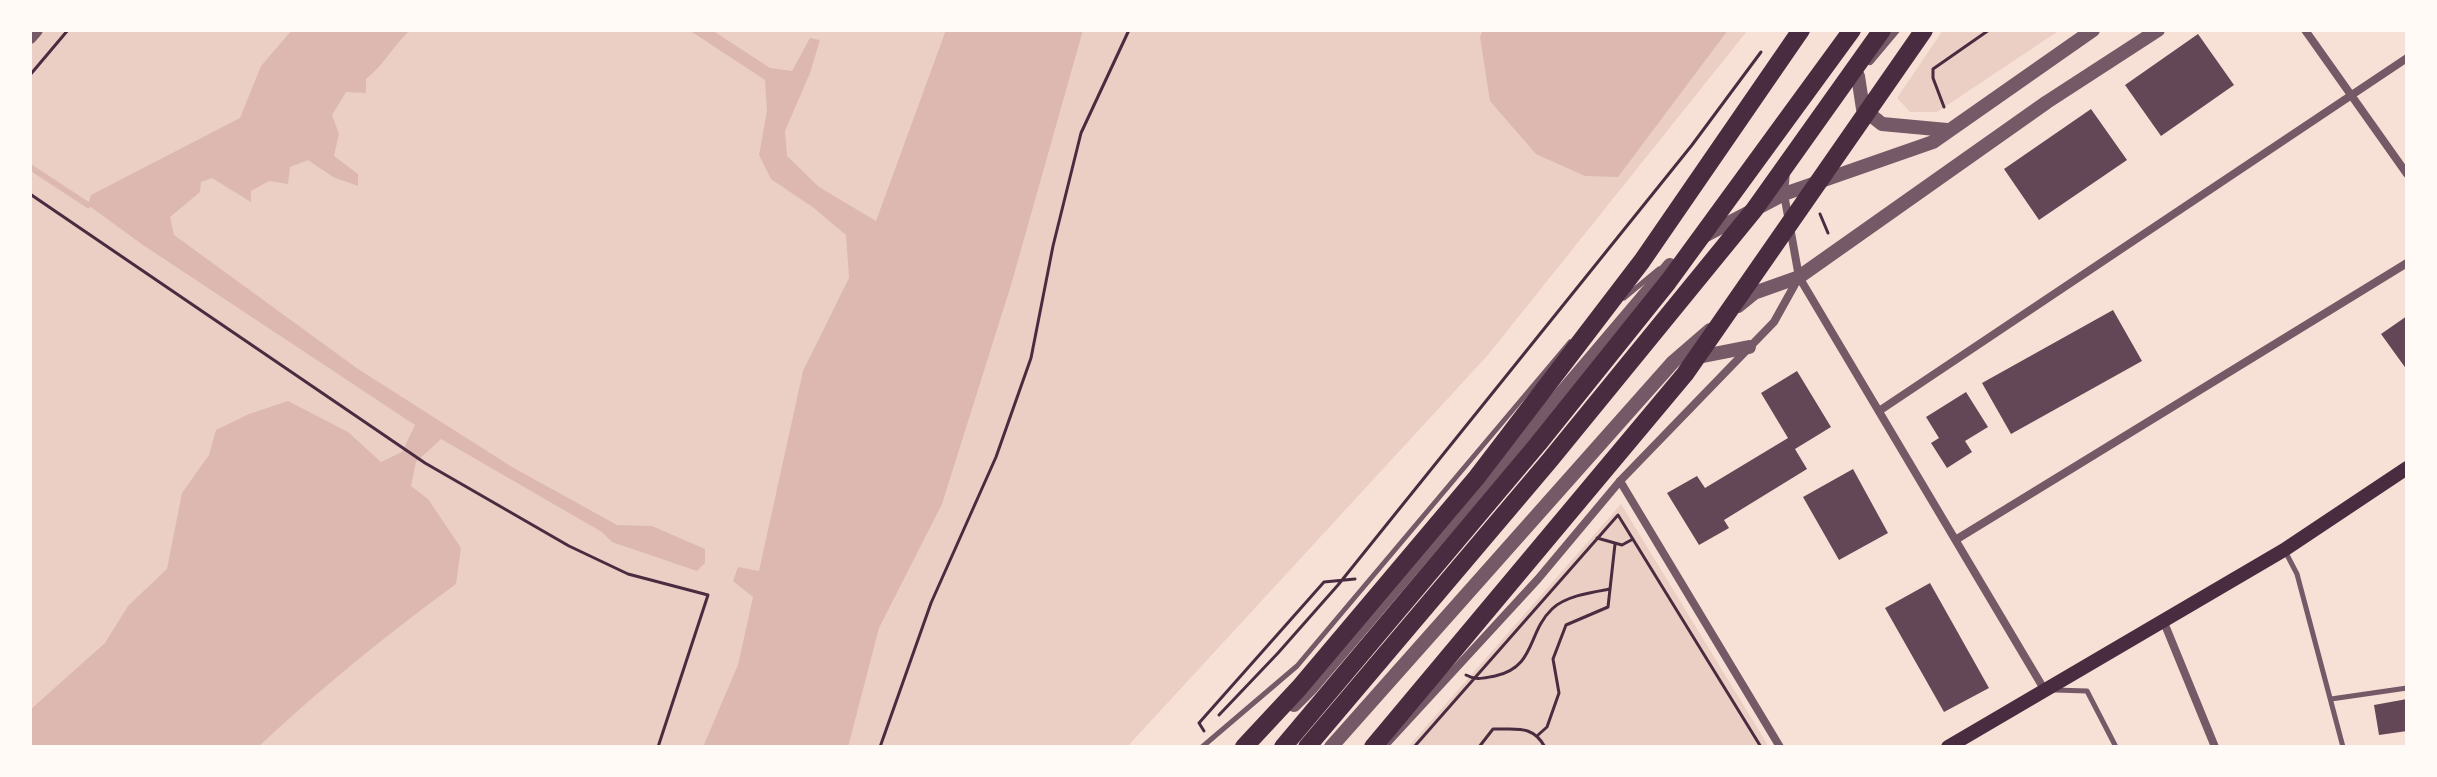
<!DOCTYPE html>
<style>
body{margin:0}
#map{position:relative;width:2437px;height:777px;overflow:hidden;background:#f7e1d7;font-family:"Alegreya Sans",sans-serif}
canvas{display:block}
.frame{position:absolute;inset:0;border:32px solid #fffaf5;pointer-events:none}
</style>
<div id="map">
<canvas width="2437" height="777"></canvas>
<div class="frame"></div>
</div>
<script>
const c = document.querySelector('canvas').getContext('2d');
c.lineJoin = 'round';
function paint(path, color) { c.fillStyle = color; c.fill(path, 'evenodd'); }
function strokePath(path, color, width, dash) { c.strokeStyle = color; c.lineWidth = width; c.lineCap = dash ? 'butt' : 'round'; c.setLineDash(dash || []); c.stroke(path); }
paint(new Path2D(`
 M30,30h1718l-261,326 -360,391h-1097z
 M1943,30h117l-123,82h-27l-13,-14z
 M1621,504l148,243h-361z`), '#ebcfc5');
paint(new Path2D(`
 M292,30h118c-17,16 -26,35 -44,49v14l-20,-1 -14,23 7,19 -5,22 24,18v12l-25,-9 -25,-17 -18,7 -2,17 -19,-3 -18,10v11l-39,-24 -11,4 -1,10 -30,25 4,18 184,134 154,98 105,58 35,1 53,23v14l-8,8 -85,-29 -10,-10 -161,-93 -25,23 -5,24 17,13 33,49 -5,36c-70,51 -135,104 -198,163h-228v-37l75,-67 23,-37 39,-37 15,-76 27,-38 7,-25 33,-16 39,-13 60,31 33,30 21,-10 13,-27 -272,-180 -55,-40 3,-10 149,-77 21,-52z
 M689,30h23l58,38 22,3 18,-33 10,2 -10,33 -25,58 2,25 32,31 57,34 70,-191h137l-72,255 -69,219 -63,124 -31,119h-145l35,-82 15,-68 -20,-16 5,-14 21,4 44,-200 46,-93 -3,-43 -32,-27 -43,-29 -12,-24 8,-44 -2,-31z
 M1483,30h245l-110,147 -33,-1 -49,-22 -46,-53 -10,-64z`), '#dcb8b0');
strokePath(new Path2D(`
 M30,167l58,38`), '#dcb8b0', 6);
paint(new Path2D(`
 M2198,34l36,51 -73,51 -36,-51z
 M2091,109l36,51 -88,60 -35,-51z
 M2113,310l29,51 -131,73 -29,-51z
 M2407,316v54l-26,-36z
 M1797,371l34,56 -36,22 12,20 -83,51 5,8 -30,17 -32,-52 30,-17 8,12 83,-50 -27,-45z
 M1966,392l22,35 -23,14 7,11 -25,16 -16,-25 8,-5 -13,-21z
 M1853,469l35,64 -49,27 -36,-63z
 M1930,583l59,105 -45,24 -59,-104z
 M2407,699v32l-28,4 -5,-30z`), '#644757');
strokePath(new Path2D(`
 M30,75l38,-45
 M1944,107l-11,-29v-9l56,-39
 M30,194l395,269 144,83 59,28 80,21 -50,152
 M1820,214l8,19
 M1597,538l25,7 11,-6
 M1466,675c11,6 17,3 29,1 41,-9 32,-43 57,-67 13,-13 41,-17 58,-20
 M1219,715l59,-62 60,-68 354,-440 69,-93
 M1204,731l-5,-8 125,-141 31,-3
 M1538,735l9,-8 12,-34 -6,-34 13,-34 42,-18 7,-63
 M880,747l51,-144 65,-146 35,-99 22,-112 28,-113 48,-103
 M1414,747l204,-232 143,232
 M1479,747l14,-18c23,1 39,-5 52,18`), '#4a2c40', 3);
strokePath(new Path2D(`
 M1624,298l35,-29
 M2285,551l12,23 46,173
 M2055,690l32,1 29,56
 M2331,699l76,-11
 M1202,747l95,-81 273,-324`), '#755966', 5);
strokePath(new Path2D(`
 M2305,30l102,144
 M1870,61l26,-31
 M1799,277l245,412
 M1879,411l528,-353
 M1620,481l160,266
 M1957,539l450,-276
 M2163,620l52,127
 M1387,743l151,-164 82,-98 154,-159 25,-45 -15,-83 2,-22`), '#755966', 8);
strokePath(new Path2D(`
 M30,37l6,-7
 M1858,76l5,33 19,15 65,6
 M1704,236l80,-42 149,-52 160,-112
 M1738,306l16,-13 45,-16 248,-175 111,-72
 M1693,358l56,-11
 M1294,705l17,-17 359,-423
 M1331,747l342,-385 37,-32`), '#755966', 14);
strokePath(new Path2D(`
 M1948,747l336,-197 123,-82`), '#4a2c40', 14);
strokePath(new Path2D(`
 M1244,747l55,-59 178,-211 165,-216 159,-231
 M1283,747l255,-303 130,-162 184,-252
 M1307,747l243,-287 204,-250 128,-180
 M1373,747l312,-373 239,-344`), '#4a2c40', 18);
</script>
